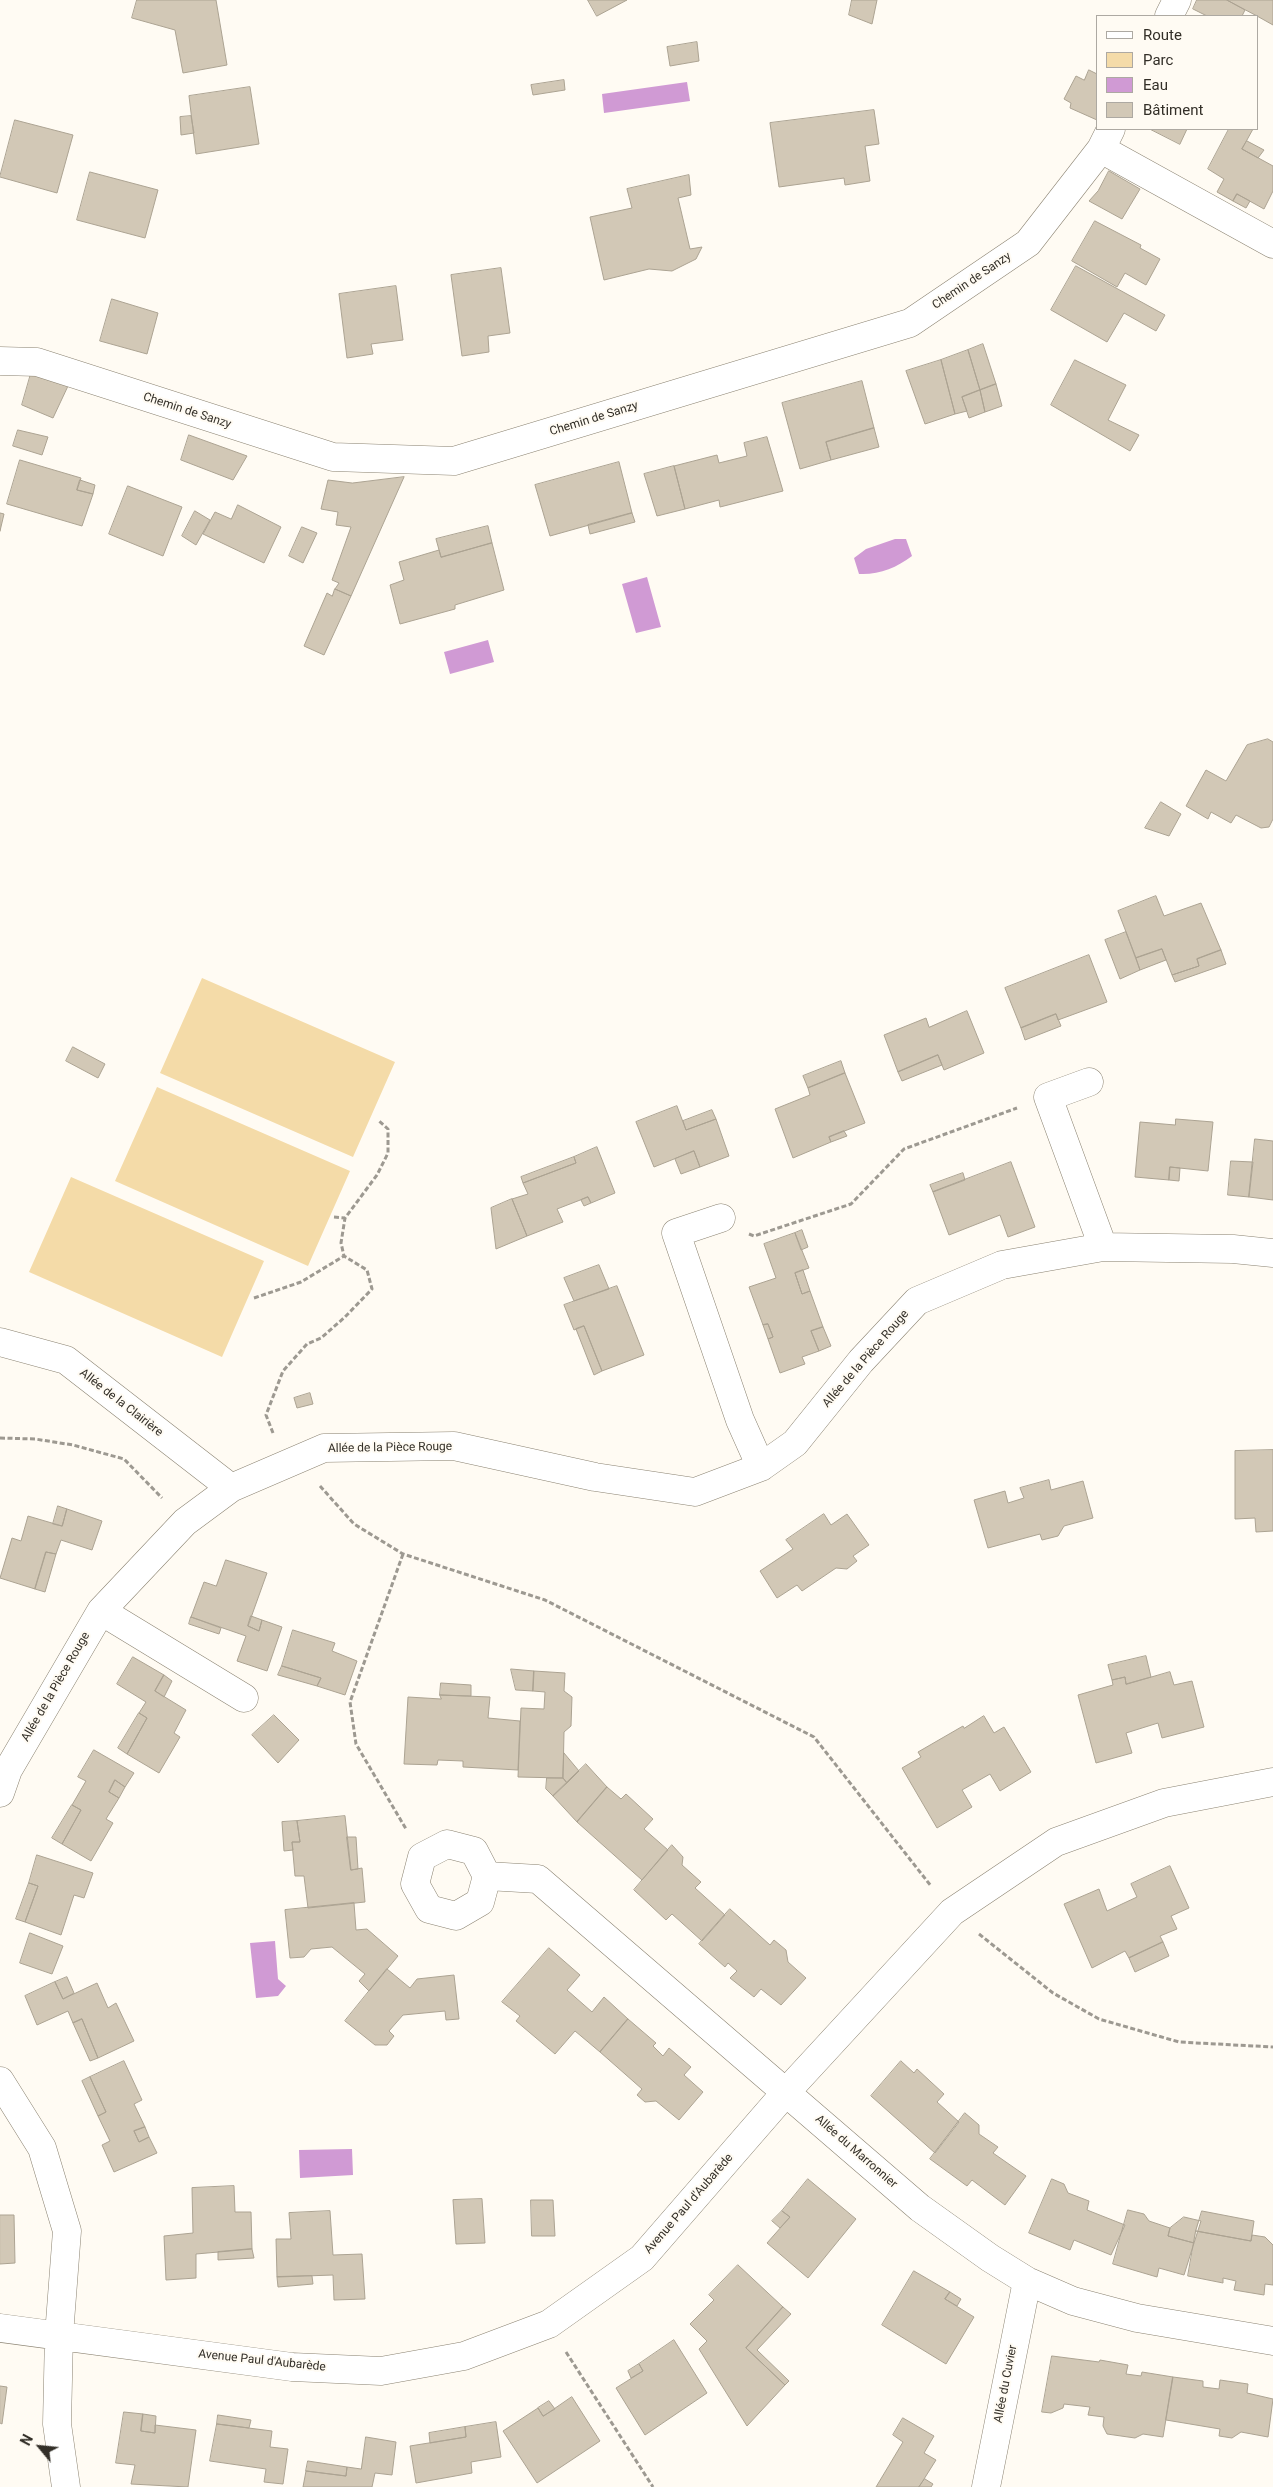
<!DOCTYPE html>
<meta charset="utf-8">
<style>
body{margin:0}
#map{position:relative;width:1273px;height:2487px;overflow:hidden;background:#fffbf3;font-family:Roboto,sans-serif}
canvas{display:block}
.legend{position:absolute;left:1096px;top:15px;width:162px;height:115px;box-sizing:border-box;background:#fffbf3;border:1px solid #ada9a2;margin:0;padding:6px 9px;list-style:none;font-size:15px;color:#332f28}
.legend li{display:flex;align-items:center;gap:10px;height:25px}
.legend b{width:25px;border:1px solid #ada9a2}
.north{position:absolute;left:15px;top:2422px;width:50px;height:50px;-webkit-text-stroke:4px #fffbf3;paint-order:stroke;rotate:298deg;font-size:14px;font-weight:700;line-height:20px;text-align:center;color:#332f28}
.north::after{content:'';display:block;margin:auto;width:18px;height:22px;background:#332f28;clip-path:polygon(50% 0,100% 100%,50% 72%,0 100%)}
</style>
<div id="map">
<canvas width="1273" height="2487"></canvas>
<ul class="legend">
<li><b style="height:6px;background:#fff"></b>Route</li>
<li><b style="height:14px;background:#f4dba8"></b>Parc</li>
<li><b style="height:14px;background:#d09ad4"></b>Eau</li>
<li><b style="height:14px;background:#d2c8b6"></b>Bâtiment</li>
</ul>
<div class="north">N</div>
</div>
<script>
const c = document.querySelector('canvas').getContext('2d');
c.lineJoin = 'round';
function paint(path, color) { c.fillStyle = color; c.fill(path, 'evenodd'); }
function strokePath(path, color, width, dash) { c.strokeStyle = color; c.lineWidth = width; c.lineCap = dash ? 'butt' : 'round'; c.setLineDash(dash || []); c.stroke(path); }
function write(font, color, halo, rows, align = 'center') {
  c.font = font + ' Roboto,sans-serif'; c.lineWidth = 4; c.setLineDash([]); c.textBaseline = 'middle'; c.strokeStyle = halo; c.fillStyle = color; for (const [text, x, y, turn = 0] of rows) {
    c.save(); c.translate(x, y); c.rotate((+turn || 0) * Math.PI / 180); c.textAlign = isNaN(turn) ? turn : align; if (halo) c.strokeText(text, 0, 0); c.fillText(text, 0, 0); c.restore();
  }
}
paint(new Path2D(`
 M202,978l193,84 -42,95 -193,-84z
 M157,1087l193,84 -42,95 -193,-85z
 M71,1177l193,84 -42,96 -193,-85z`), '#f4dba8');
paint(new Path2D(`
 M687,82l3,19 -86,12 -2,-19z
 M895,539h11l6,17c-16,12 -33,19 -53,18l-5,-16 12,-9z
 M647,577l14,50 -25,6 -14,-49z
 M488,640l6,22 -44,12 -6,-22z
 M275,1941l3,38 8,7 -8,10 -22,2 -6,-55z
 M352,2149l1,26 -53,3 -1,-28z`), '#d09ad4');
const building = new Path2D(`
 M137,0h79l11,65 -44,8 -8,-43 -43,-12z
 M588,0h39l-30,16z
 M852,0h25l-5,24 -23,-9z
 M1197,0h30l18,10 -3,6h-35l-14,-7z
 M1227,0h46v25l-16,-9z
 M697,42l2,19 -29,5 -3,-19z
 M1089,70l8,4v46l-27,-12 1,-5 -7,-4 12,-23 8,4z
 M564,80l1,10 -32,5 -2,-10z
 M250,87l9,57 -63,10 -7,-58z
 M874,110l5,34 -14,2 5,35 -25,4 -1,-7 -65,9 -9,-64z
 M191,116l3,17 -13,2 -1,-18z
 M15,120l58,15 -16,58 -57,-16z
 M1150,129h37l-7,15z
 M1229,129h24l-11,20 31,17v25l-9,18 -27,-15 -4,7 -16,-9 7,-13 -16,-10z
 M1247,141l17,9 -6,8 -16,-9z
 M1109,171l31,18 -18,30 -33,-18 9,-10z
 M90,172l68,18 -13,48 -68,-18z
 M689,175l2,20 -13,3 12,51 12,-2 -6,12 -24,12 -23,-2 -45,11 -14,-63 42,-9 -5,-19z
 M1237,194l13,7 -4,7 -13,-7z
 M1095,221l46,24 -1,3 20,11 -14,26 -21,-12 -8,14 -45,-26z
 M1076,266l89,49 -9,16 -32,-18 -17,29 -56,-32z
 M501,268l9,65 -22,3 1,16 -27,4 -11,-81z
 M396,286l7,54 -32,4 2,10 -26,4 -8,-64z
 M112,299l46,14 -11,41 -47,-13z
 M983,344l13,40 -16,6 -12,-40z
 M968,350l12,40 -18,7 5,14 -12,3 -14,-54z
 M941,360l14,54 -30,10 -19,-53z
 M1075,360l51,25 -18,35 31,15 -9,16 -79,-46z
 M32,370l36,16 -15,32 -31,-13z
 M862,381l12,47 -48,14 5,18 -31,9 -18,-66z
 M996,384l6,22 -17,6 -5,-22z
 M980,390l5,22 -16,6 -7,-21z
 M874,428l5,19 -48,13 -5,-18z
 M18,430l30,7 -6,18 -29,-9z
 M189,435l58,21 -14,24 -52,-20z
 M767,437l16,54 -63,16 -1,-7 -34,9 -11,-43 43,-11 2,8 28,-7 -3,-13z
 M20,460l61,18 -4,12 16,4 -11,32 -75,-22z
 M619,462l13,51 -82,23 -15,-51z
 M674,466l11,43 -28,7 -13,-42z
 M404,477l-53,119 -16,-7 4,-6 -7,-3 19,-53 -15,-2 2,-13 -17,-3 7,-29 24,3z
 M80,480l15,5 -2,9 -16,-4z
 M128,486l54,21 -19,49 -54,-22z
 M238,505l43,22 -17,36 -61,-29 12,-22 16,7z
 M195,511l15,9 -14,25 -14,-9z
 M0,513l4,1 -4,17z
 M632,513l3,9 -45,12 -2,-9z
 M488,526l4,17 -51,14 -5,-18z
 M302,527l15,6 -14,30 -14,-7z
 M492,543l12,47 -49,15v4l-55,15 -10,-39 14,-5 -5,-18 40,-12 2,7z
 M335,589l16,7 -27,59 -20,-9 23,-53 5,3z
 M1268,739l5,3v77l-4,8 -8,1 -25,-13 -5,8 -20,-11 -3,7 -22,-13 20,-36 20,11 21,-36z
 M1161,802l20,12 -12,22 -24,-8z
 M1156,896l8,20 37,-13 20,47 -24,9 2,7 -27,9 -10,-26 -26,9 -18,-47z
 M1126,932l14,38 -20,9 -15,-39z
 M1162,949l4,11 -26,10 -4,-12z
 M1221,950l5,14 -51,18 -3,-7 27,-9 -2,-7z
 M1089,955l18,47 -49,18 -2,-6 -35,14 -16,-40z
 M967,1011l17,42 -40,17 -6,-15 -40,17 -14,-37 42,-17 3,9z
 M1056,1014l5,12 -36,14 -4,-12z
 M73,1047l32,17 -7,14 -32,-17z
 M938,1055l4,10 -40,16 -4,-9z
 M841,1061l4,12 -37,15 -5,-12z
 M845,1073l20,50 -36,14 2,5 -38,16 -18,-49 35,-14 -2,-7z
 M677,1106l9,24 30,-11 13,37 -29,11 -6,-16 -40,16 -18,-45z
 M712,1110l4,9 -30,11 -3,-9z
 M1176,1119l37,3 -5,49 -38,-4 -1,13 -34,-3 5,-55 35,3z
 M844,1131l3,5 -16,6 -2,-5z
 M1255,1139l18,2v59l-24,-3z
 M597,1147l18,46 -24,10 -3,-6 -31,12 6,13 -36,14 -15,-37 16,-5 -5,-11 53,-20 -2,-6z
 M694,1151l6,16 -19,7 -6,-15z
 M574,1157l2,6 -53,20 -2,-6z
 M1231,1161l22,1 -4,35 -21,-2z
 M1011,1162l24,65 -27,10 -8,-22 -51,20 -16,-43z
 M1170,1167l10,1 -1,13 -10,-1z
 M963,1173l2,7 -32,12 -3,-7z
 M588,1197l3,6 -7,3 -3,-6z
 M512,1199l15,37 -31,13 -5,-41z
 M802,1230l6,17 -7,3 -6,-17z
 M795,1233l14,35 -14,5 7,21 8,-3 13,36 -12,4 8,20 -17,6 3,7 -25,9 -12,-34 5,-2 -5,-13 -5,1 -14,-38 27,-9 -12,-34z
 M599,1265l10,24 -35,12 -10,-23z
 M803,1270l7,21 -8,3 -7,-21z
 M617,1286l27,69 -42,16 -18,-45 -10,4 -10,-25z
 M768,1324l5,13 -5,2 -5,-14z
 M584,1326l18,45 -8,4 -18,-46z
 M823,1327l8,19 -12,5 -8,-20z
 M310,1393l3,11 -16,4 -3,-10z
 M1273,1450v81l-17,1 -1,-14 -20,1v-68z
 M1049,1480l2,10 32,-9 10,37 -29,8 -6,10 -16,4 -2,-6 -52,14 -14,-48 31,-9 3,12 16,-5 -4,-10z
 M58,1506l9,3 -5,17 -9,-2z
 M67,1509l35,12 -10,29 -31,-10 -5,14 -10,-2 -11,37 -35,-11 12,-40 9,3 7,-25 34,10z
 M824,1514l7,11 16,-11 22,31 -16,11 4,5 -10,8 -11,-1 -34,23 -5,-6 -20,13 -17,-27 33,-22 -7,-9z
 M46,1552l10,2 -11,38 -10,-3z
 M226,1560l41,13 -19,53 11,5 3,-11 20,7 -15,44 -30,-10 9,-25 -55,-19 13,-35 12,4z
 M251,1616l11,4 -3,11 -11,-5z
 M191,1617l30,11 -2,6 -30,-10z
 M293,1630l42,13 -3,8 25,10 -12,34 -28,-9 4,-8 -39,-12z
 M1146,1656l5,21 -25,7 -1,-7 -13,3 -4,-15z
 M133,1657l31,18 -9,16 31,19 -12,23 6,4 -21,36 -32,-19 20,-36 -8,-5 7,-11 -29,-18z
 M282,1666l39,12 -4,8 -39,-11z
 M511,1669l23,2 -1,20 -17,-1z
 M534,1671l31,2 -1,18 8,6 -1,29 -7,6 -1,46 -45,-1 3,-69 23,1 1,-17 -12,-1z
 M1170,1672l4,13 18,-4 12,46 -42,11 -4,-15 -32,10 6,20 -36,10 -18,-68 35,-10 -1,-5 13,-3 1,7z
 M164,1675l8,6 -8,16 -9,-6z
 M441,1683l30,2v11l-31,-1z
 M440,1695l50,2 -2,21 32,3 -2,49 -55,-3v-6l-25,-1 -1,5 -33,-1 4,-67 33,2z
 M139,1713l8,5 -20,36 -9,-6z
 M274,1715l25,25 -21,23 -26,-28z
 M984,1716l10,17 10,-6 27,45 -31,19 -10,-17 -28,16 10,17 -35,21 -35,-60 19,-11 -3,-5 45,-26 1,2z
 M94,1750l40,23 -9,14 -10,-7 -6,12 10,6 -13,21 7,4 -22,38 -29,-17 19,-34 -9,-5 14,-24 -8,-4z
 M564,1753l15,18 -12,12 -4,-5z
 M586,1764l21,23 -30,35 -24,-26z
 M547,1778h16l4,5 -14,13 -7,-7z
 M115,1780l10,7 -6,11 -10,-6z
 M607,1787l14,12 5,-5 27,25 -9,10 24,21 -26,30 -65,-58z
 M72,1805l9,5 -19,34 -10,-6z
 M345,1816l6,54 11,-2 3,34 -57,6 -4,-32h-9l-3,-34h8l-3,-21z
 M297,1821l3,21h-8l1,8 -9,1 -2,-29z
 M347,1837h9l2,32 -7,1z
 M672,1845l11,12 -1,8 19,17 -6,6 30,27 -23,26 -30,-27 -6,6 -32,-30z
 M37,1855l56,18 -9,25 -10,-3 -13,40 -36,-13 13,-36 -9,-3z
 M1170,1866l19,42 -18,8 6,13 -17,7 3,6 -34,16 -4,-7 -33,17 -28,-64 35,-15 8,22 30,-14 -6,-13z
 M29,1883l9,3 -13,36 -9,-3z
 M354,1903l2,27 11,-1 31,27 -29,35 -10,-10 6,-7 -33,-27 -21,2 -7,8 -14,1 -5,-48z
 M730,1909l40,36 4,-5 12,10 2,12 18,16 -25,27 -20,-16 -7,8 -24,-19 7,-7 -9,-8 -3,4 -26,-23z
 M30,1933l33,13 -11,28 -32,-11z
 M1163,1942l6,14 -34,16 -6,-14z
 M549,1948l31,27 -13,15 25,22 12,-15 24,22 -28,33 -25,-21 -20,23 -39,-33 4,-5 -18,-14z
 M387,1969l23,19 7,-9 37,-4 5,44 -13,1 -1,-9 -42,4 -14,16 5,5 -7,9h-12l-30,-24z
 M67,1977l7,16 -11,6 -8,-17z
 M55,1982l8,17 34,-16 11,25 8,-5 18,38 -36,17 -16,-39 -9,4 -5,-12 -31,14 -12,-29z
 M82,2019l16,39 -8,3 -17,-38z
 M628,2019l28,24 -3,3 10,10 6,-8 22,19 -7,8 19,17 -24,28 -23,-19 -11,1 -8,-7 5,-6 -42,-37z
 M124,2061l18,39 -8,4 11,23 -11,4 5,11 10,-5 8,16 -43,19 -12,-27 8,-4 -12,-25 8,-4 -16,-35z
 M901,2061l13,12 3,-4 27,25 -7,8 22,20 -24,31 -64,-57z
 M90,2077l16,35 -8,4 -16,-35z
 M965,2113l14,12v9l19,13 -5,6 33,23 -21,29 -33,-25 -5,6 -37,-27z
 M145,2127l4,10 -10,5 -5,-11z
 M808,2179l48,40 -48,59 -41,-35 23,-26 -8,-6z
 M1052,2179l12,5 4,9 21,8 -2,9 38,15 -14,30 -37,-15 -4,10 -41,-17z
 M234,2186l1,26h16l1,37 -56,5v24l-30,2 -2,-44 29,-3 -1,-45z
 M482,2199l3,44 -29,1 -3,-44z
 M531,2200h22l2,36h-23z
 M1128,2210l16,4 5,7 21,7 -2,8 26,7 -10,32 -25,-7 -2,9 -44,-13z
 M330,2211l3,44 29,-1 3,45 -31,1 -1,-25 -56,2 -1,-38h15l-2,-26z
 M782,2211l8,6 -10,11 -8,-7z
 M1202,2211l52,10 -3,20 -55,-10z
 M0,2215h14l1,48 -15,1z
 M1184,2217l17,4 -7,22 -26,-7 2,-8z
 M1196,2231l55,10 1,-6 13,2 8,8v40l-8,-1 -1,11 -30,-5 2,-9 -13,-3v5l-35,-7z
 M252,2249l2,9 -36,2v-8z
 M738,2265l45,42 -37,41 39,37 -38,41 -48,-77 8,-8 -17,-17 24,-24 -5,-5z
 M914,2271l36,21 -5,7 29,18 -28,47 -64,-39z
 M312,2276l1,8 -35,3 -1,-10z
 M950,2292l11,7 -4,7 -12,-7z
 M783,2307l8,7 -34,36 32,31 -4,4 -39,-37z
 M674,2340l33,53 -62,42 -29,-47 27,-17 -4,-7z
 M1052,2356l47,6 1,-2 28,5 -2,9 15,2 1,-4 31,5 -10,60 -20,-3 -8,4 -28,-4 -4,-8 1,-9 -16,-2 2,-8 -26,-3 -1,4 -12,5 -9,-1z
 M639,2364l4,7 -12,7 -3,-7z
 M1173,2377l30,4v6l16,2 1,-9 28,4 -1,9 26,6 -5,38 -27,-5 -9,6 -13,-2 1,-7 -54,-9z
 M0,2386l7,1 -5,37 -2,-1z
 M572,2397l28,44 -63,42 -34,-52 35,-23 5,8z
 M549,2401l6,8 -12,7 -5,-8z
 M124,2412l19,2 -2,17 14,2v-8l41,5 -8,57 -57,-3 4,-19 -19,-2z
 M143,2414l13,2 -1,17 -14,-2z
 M218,2415l33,5 -2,8 -32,-4z
 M903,2418l31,18 -10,17 12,7 -17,27h-43l27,-45 -10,-7z
 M496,2422l5,35 -30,5 1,11 -56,10 -6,-37 56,-9 -1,-10z
 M217,2424l55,7 -2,16 18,2 -5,35 -19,-2 2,-13 -56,-8z
 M465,2427l1,10 -36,6 -1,-10z
 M366,2437l30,5 -4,33 -17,-2 -3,14h-69l3,-16 40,5 1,-9 14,2z
 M308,2461l39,6 -1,9 -40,-5z
 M925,2479l8,5 -2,3h-12z`);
paint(building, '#d2c8b6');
strokePath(building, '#aca392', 1);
const minor = new Path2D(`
 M1169,16l8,-16
 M1101,149l172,95
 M0,361l37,1 296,95 121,4 456,-138 118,-80 73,-94 10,-20
 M1089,1082l-41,15 55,150
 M721,1218l-45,15 64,187 21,47
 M0,1342l66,18 165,128
 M101,1611l143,87
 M0,1793l8,-23 93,-159 84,-89 46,-34 93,-40 130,-2 141,31 100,15 66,-25 34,-24 66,-82 56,-60 85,-36 101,-18 130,2 40,4
 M447,1844l27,7 13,25 -7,26 -24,14 -27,-7 -14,-25 7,-27z
 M487,1876l51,3 382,329 70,50 37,23 46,20 64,17 136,23
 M0,2081l42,67 25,83 -8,104 -2,89 9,63
 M0,2328l292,39 89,4 83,-15 85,-32 93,-66 145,-167 165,-179 104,-70 108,-39 109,-21
 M986,2487l41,-206`);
strokePath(minor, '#8b8372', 29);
strokePath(new Path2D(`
 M334,1217l11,1
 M749,1234l5,2 97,-32 53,-55 113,-41
 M254,1298l47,-16 43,-26
 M273,1433l-7,-18 17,-44 24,-27 14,-6 24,-21 27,-28 -5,-19 -23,-14 -3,-13 4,-25 32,-43 11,-22v-24l-9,-8
 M0,1438l35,1 38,6 51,14 38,39
 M320,1486l34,38 49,30 142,46 269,137 117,149
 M403,1554l-53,148 6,42 50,85
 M979,1934l74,59 46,26 80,23 94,5
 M566,2352l87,135`), '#9d9991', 3, [5, 2.5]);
strokePath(minor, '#fff', 28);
write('12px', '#332f28', '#fffbf3', [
 ["Chemin de Sanzy",972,281,-34],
 ["Chemin de Sanzy",187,411,18],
 ["Chemin de Sanzy",594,419,-17],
 ["Allée de la Pièce Rouge",866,1359,-49],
 ["Allée de la Clairière",121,1403,38],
 ["Allée de la Pièce Rouge",390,1448,-1],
 ["Allée de la Pièce Rouge",56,1687,-60],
 ["Allée du Marronnier",856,2152,41],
 ["Avenue Paul d'Aubarède",689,2204,-49],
 ["Avenue Paul d'Aubarède",262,2361,6],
 ["Allée du Cuvier",1006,2384,-79]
]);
</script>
